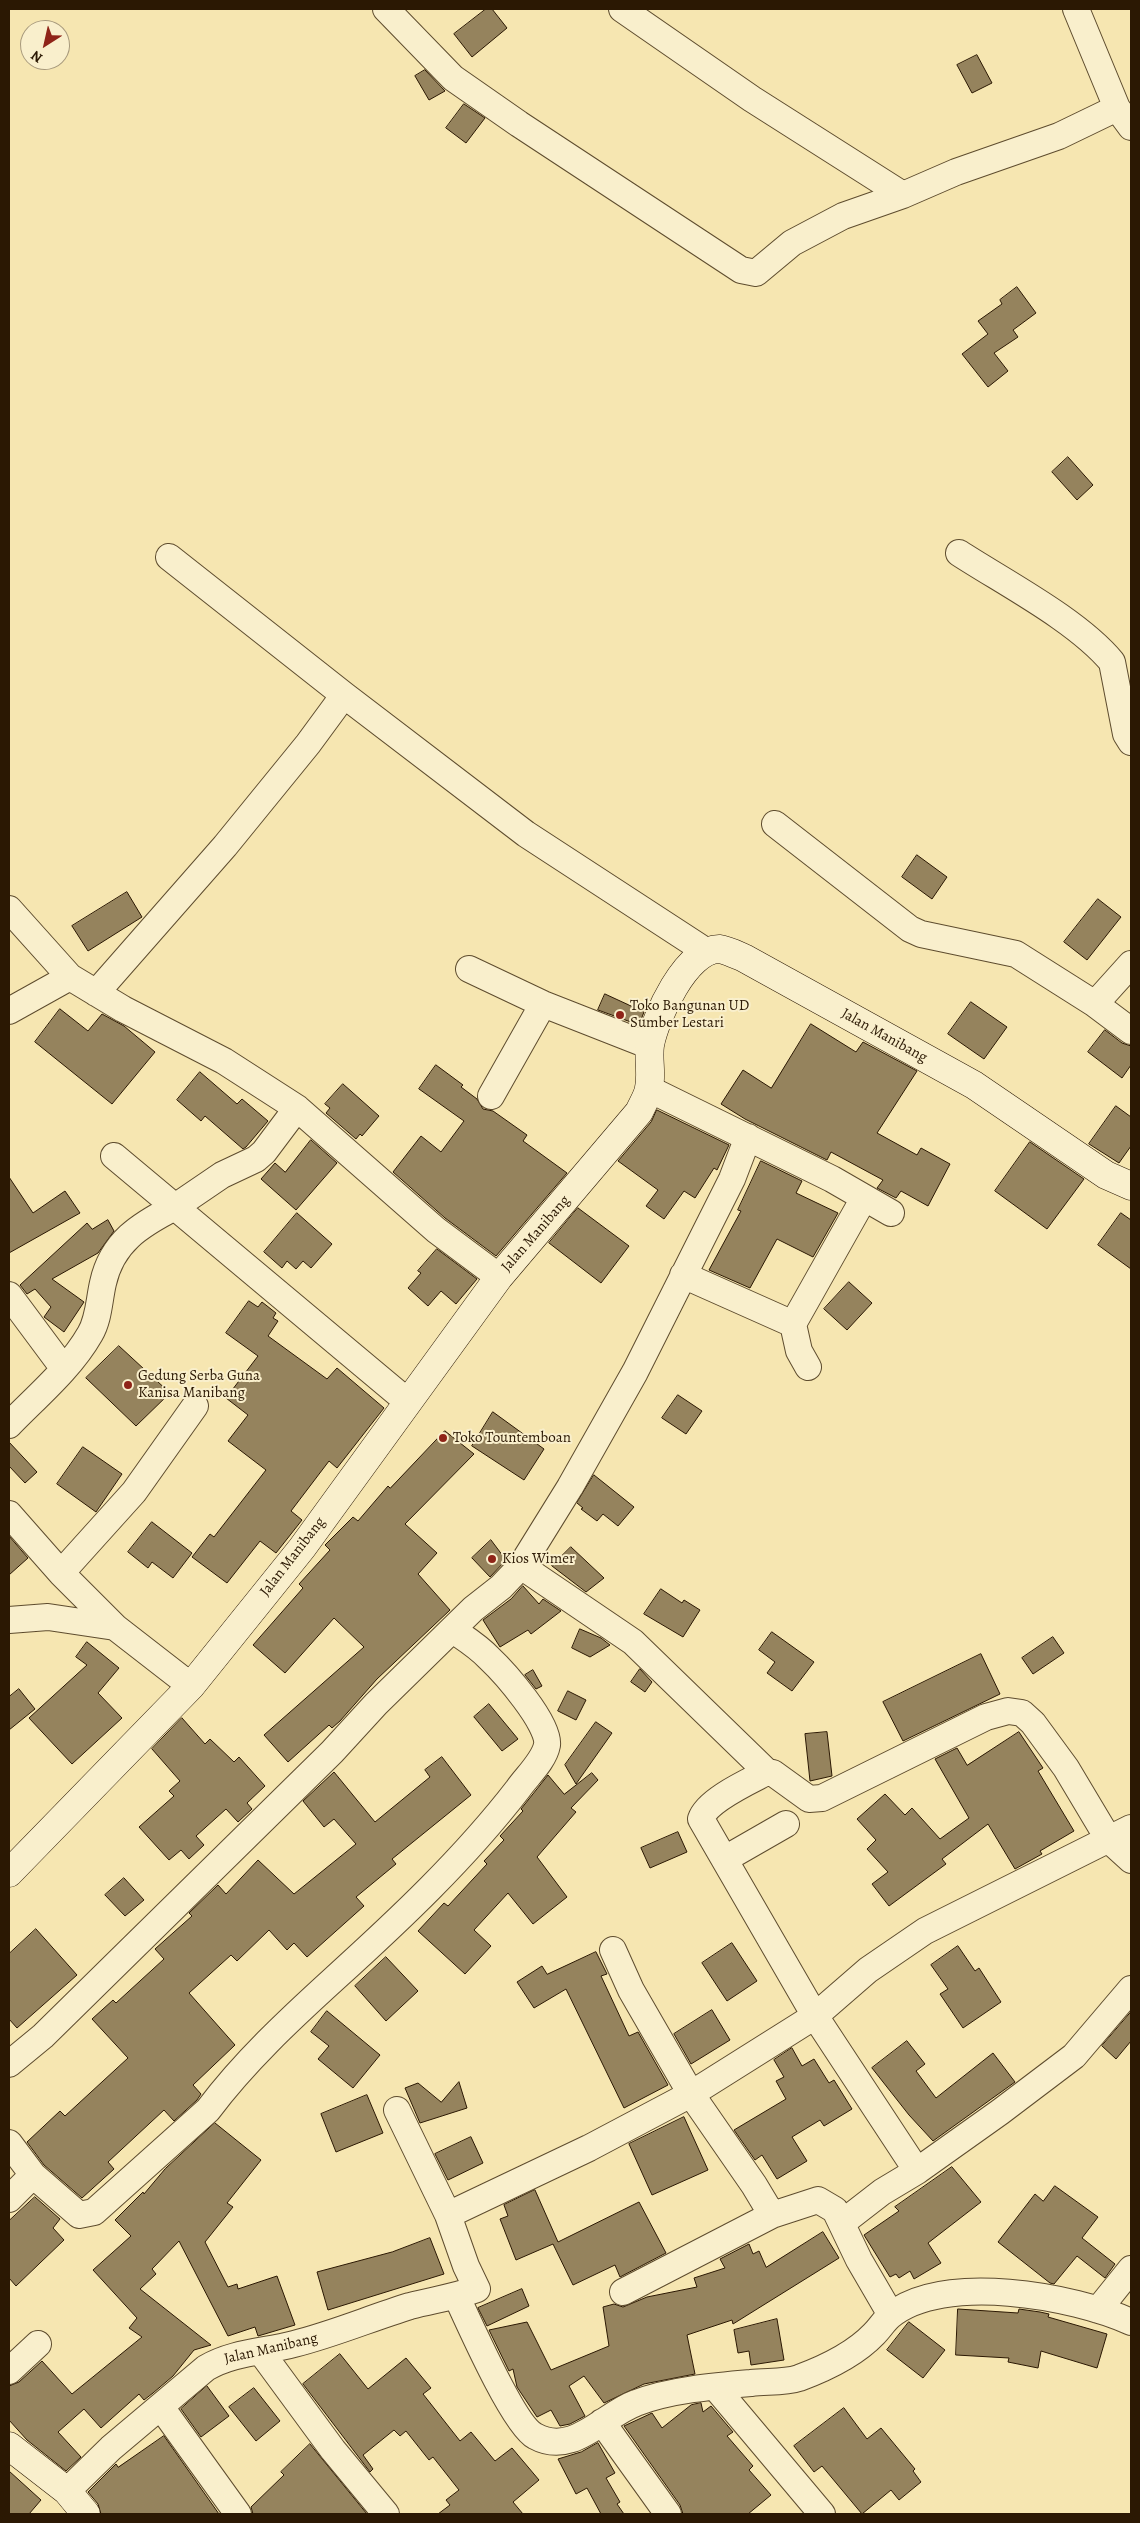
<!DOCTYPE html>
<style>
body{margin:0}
#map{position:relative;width:1140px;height:2523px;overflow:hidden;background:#f6e6b1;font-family:Alegreya,serif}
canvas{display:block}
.frame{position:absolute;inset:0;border:10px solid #2b1803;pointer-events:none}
.north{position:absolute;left:20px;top:20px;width:50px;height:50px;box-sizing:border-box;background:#f9efcc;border:1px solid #a7997c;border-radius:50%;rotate:215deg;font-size:14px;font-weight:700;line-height:20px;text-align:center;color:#2b1803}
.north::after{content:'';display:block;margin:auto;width:18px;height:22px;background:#8f2418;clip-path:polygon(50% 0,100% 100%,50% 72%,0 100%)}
</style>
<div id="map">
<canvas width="1140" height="2523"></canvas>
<div class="frame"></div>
<div class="north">N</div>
</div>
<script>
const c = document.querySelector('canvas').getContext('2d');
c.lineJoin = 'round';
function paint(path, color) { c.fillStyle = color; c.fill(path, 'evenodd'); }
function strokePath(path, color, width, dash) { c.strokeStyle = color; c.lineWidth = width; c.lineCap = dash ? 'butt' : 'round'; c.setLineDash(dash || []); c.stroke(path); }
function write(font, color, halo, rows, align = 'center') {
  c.font = font + ' Alegreya,serif'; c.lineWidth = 4; c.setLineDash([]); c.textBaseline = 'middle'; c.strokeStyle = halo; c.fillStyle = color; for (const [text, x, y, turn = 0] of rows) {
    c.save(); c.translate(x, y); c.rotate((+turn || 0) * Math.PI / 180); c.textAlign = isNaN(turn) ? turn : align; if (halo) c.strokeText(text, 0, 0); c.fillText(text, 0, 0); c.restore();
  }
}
const building = new Path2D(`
 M486,9h6l15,19 -35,29 -18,-23z
 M977,55l15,28 -20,10 -15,-28z
 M425,70l20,21 -16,9 -14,-24z
 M464,104l21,14 -19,25 -20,-15z
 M1017,287l19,26 -23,17 5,7 -24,16 14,18 -20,16 -26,-33 26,-20 -10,-13 24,-17 -2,-4z
 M1068,457l25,28 -16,15 -25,-28z
 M917,855l30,22 -15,22 -30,-22z
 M127,892l15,25 -54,34 -16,-25z
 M1098,899l23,18 -34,43 -23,-18z
 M605,994l39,18 -5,13 -41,-15z
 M971,1002l36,25 -23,32 -36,-25z
 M60,1009l28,22 14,-17 22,12 31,26 -43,52 -77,-62z
 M811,1024l45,28 7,-10 54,29 -40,62 40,22 4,-7 29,16 -22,42 -27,-15 -5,7 -19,-10 6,-8 -52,-28 -4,8 -82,-41 -24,-15 22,-34 28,18z
 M1105,1030l17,13 9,3v19l-9,13 -34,-26z
 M436,1065l27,20 -2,2 16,12 6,10 10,2 34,24 -4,6 44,32 -71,83 -51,-38 -52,-46 28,-36 20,16 23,-31 -45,-32z
 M200,1072l37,32 5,-5 26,22 -22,26 -3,2 -38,-33 -4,5 -24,-21z
 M343,1084l36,32 -17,20 -2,-2 -4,5 -30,-26 4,-5 -5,-4z
 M1116,1106l15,11v29l-12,17 -30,-19z
 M657,1110l72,35 -12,25 -3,-2 -19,30 -11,-7 -20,28 -18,-13 12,-16 -40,-29 33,-39z
 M311,1140l26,23 -41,47 -35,-31 14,-16 10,9z
 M1030,1142l54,37 -37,50 -52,-38z
 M761,1161l41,20 -6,12 42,20 -25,44 -36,-18 -27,49 -41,-18 32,-59 -3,-1z
 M9,1177l24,36 32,-22 15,22 -71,40z
 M578,1208l51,38 -28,37 -52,-40z
 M297,1213l35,31 -21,24 -8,-7 -7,8 -9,-8 -5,7 -18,-16z
 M1121,1213l10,7v49l-33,-24z
 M108,1220l6,11 -16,22 -46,26 32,23 -20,30 -20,-15 7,-10 -16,-18 -8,5 -7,-9 67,-62 5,6z
 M437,1249l40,30 -21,25 -15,-13 -13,15 -20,-18 13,-15 -3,-2z
 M849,1282l23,21 -25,27 -23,-21z
 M249,1301l9,6 4,-5 14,11 -3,5 5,3 -10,15 59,43 10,-11 47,40 -47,60 -8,-7 -38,50 11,9 -26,33 -16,-12 -33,42 -35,-26 18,-23 4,3 52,-67 -38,-29 20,-26 -22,-17 32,-42 -32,-23z
 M119,1346l51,47 -34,33 -50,-48z
 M678,1395l24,16 -16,23 -24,-16z
 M493,1412l51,37 -20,31 -52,-34z
 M445,1431l29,23 -69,70 32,29 -19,21 32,36 -73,69 -37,42 -8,7 -3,-3 -41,37 -24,-27 100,-88 -30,-29 -49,55 -32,-28 50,-57 -4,-4 31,-34 -5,-5 28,-28 5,4 30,-35 2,2z
 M9,1442l28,30 -12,11 -16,-17z
 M83,1447l39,27 -26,38 -39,-28z
 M594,1475l40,32 -16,19 -15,-12 -6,7 -16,-12 2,-1 -6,-5z
 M152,1522l40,31 -19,25 -21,-16 -4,6 -20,-16z
 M9,1536l19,22 -19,17z
 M491,1540l15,20 -16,17 -18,-19z
 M571,1547l33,31 -18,14 -34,-26z
 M523,1586l16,18 4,-5 18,12 -30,23 -3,-4 -28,17 -17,-27 28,-21z
 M661,1589l21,14 2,-3 16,10 -17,27 -39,-23z
 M580,1629l21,9 9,7 -20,12 -18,-9z
 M772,1632l42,30 -22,29 -25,-18 8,-11 -16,-12z
 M1053,1637l11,16 -31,21 -11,-16z
 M87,1642l32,26 -21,25 24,25 -50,46 -43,-46 58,-53 -11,-8z
 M981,1654l19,40 -97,47 -20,-39z
 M640,1669l12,13 -7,10 -14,-10z
 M533,1670l9,16 -6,3 -11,-14z
 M19,1689l16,20 -26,21v-33z
 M568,1691l18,9 -10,20 -18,-9z
 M489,1704l29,35 -16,12 -28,-34z
 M182,1718l23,26 5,-5 24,23 5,-5 26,29 -18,17 5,6 -14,13 -12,-13 -30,27 8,9 -15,14 -8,-9 -12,10 -30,-33 35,-31 -5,-5 11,-10 -28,-32z
 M596,1722l16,11 -36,51 -11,-19z
 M827,1732l5,44 -22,5 -5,-47z
 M1019,1732l24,36 -5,3 36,60 -34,20 2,3 -27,15 -27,-45 -46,35 4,5 -57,42 -17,-22 16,-12 -21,-23 9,-9 -19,-21 28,-25 20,21 7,-7 28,31 29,-21 -34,-59 22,-11 10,17z
 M442,1757l29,38 -79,64 4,5 -40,33 8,9 -57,51 -13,-14 -7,7 -18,-20 -32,31 -6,-6 -42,38 46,52 -42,40 8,9 -4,6 -23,21 -10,-11 -56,52 6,7 -32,29 -38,-33 -17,-23 33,-31 5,5 63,-58 -36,-39 21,-19 3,3 48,-44 -9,-10 37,-33 -3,-3 29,-28 8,9 32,-34 36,34 62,-50 -22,-25 -10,8 -21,-26 31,-29 41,50 55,-45 -5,-7z
 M592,1773l6,7 -27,28 5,4 -39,45 30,40 -34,27 -25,-31 -34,37 17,16 -26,28 -47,-43 26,-28 4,3 39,-42 -3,-3 20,-21 -4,-4 23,-25 -2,-2 27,-34 16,19z
 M678,1832l9,20 -37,16 -9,-20z
 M124,1878l20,22 -19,16 -20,-21z
 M36,1929l41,46 -60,53 -8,-9v-65z
 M732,1943l25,38 -30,20 -25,-38z
 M958,1946l17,25 4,-3 22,34 -38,26 -23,-34 8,-5 -17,-24z
 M596,1952l11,22 -6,2 28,60 9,-4 30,53 -44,23 -58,-119 -32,19 -17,-26 25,-16 5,8z
 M386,1957l32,34 -32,30 -31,-35z
 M712,2010l18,30 -39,24 -17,-30z
 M327,2011l53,44 -27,33 -35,-29 11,-13 -18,-14z
 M1131,2012v29l-15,18 -14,-13z
 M907,2041l18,23 -9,7 20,27 57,-45 22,29 -82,59 -24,-26 -37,-47z
 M792,2048l10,18 12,-7 15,24 5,-3 18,29 -28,17 -4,-6 -28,17 15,24 -30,18 -15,-24 -7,5 -21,-30 52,-31 -10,-18 8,-4 -10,-17z
 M459,2082l8,26 -47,15 -15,-35 13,-5 23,19z
 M367,2095l16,38 -47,19 -15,-38z
 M684,2117l24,53 -56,25 -23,-51z
 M215,2123l46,37 -34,43 6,4 -28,35 23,45 9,-3 1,5 39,-13 18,49 -37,11 -3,-9 -27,9 -49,-95 -27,28 4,5 -16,15 71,56 -17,5 -21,26 -20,17 -9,7 -5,-6 -38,34 -17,-19 -26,23 23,25 -15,14 -39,-31 -18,-20v-34l10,-4 23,-21 30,33 70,-57 -13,-9 8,-10 -44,-48 38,-34 -16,-16 28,-28 1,2 21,-25z
 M471,2137l12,26 -35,17 -13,-26z
 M952,2167l29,35 -53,41 13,20 -27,16 -4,-8 -11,7 -3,-4 -6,3 -26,-42 35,-24 -4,-4z
 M1055,2186l43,31 -16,21 33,26 -10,14 -28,-22 -23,28 -4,-1 -52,-41 37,-48 8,7z
 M535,2190l23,52 81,-40 27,51 -46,24 -5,-12 -42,20 -20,-41 -37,16 -16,-41 8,-3 -4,-11z
 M35,2197l25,22 -7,9 11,12 -48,46 -7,-8v-57z
 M823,2232l16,26 -106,66 -1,-4 -45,15 8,39 -51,10 -40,19 -20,-27 -15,10 16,30 -15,8 -10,2 -9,-16 -14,7 -20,-30 -4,-18 -4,2 -20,-41 38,-8 24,48 58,-24 -6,-39 11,-3 9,3 24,-10 50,-10 -3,-9 31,-10 -5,-9 29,-15 4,10 6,-3 7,16z
 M430,2238l14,36 -116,36 -11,-38 75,-20z
 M522,2289l7,17 -42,20 -9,-18z
 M958,2309l60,4 1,-4 21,3 9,2 -1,3 59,17 -10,34 -56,-17 -3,17 -30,-6 1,-4 -53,-3z
 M777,2319l7,41 -33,5 -2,-14 -11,2 -4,-23z
 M909,2322l36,28 -22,28 -36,-28z
 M340,2354l28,35 38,-31 25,30 -8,6 37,47 11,-9 24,29 17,-13 27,32 -26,22 10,12h-85l12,-9 -4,-5 13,-10 -26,-33 -4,3 -23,-29 -6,5 -6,-6 -31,25 10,14 -3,3 -67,-88z
 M207,2386l22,30 -28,21 -20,-28z
 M254,2388l26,33 -24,20 -27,-34z
 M701,2403l2,9 8,-6 22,26 -6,4 26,30 -4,4 22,25 -23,19h-65l-3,-9 -56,-79 28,-13 10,15 29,-23z
 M844,2408l23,31 14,-11 34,41 -2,2 8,11 -22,18 -8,-10 -29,24 -40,-48 -8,6 -20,-26z
 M164,2436l55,78h-118l-3,-10 -10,-12 28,-28 2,3z
 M598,2443l17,30 -9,5 14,24 -3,2 7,10h-23l-14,-26 -11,6 -18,-35 23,-7z
 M310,2444l57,70h-114l-2,-7 33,-32 -3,-3z
 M9,2471l32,29 -12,14h-20z`);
paint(building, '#95835d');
strokePath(building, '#2b1803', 1);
const street = new Path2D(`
 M386,9l67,69 66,46 222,146 15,3 36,-30 51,-27 60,-21 53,-23 103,-36 58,-28 -41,-99
 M622,9l130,90 151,96
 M1117,108l14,19
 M959,553c46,30 118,67 153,109l14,72 5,8
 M169,557l175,138 182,139 181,118
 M775,824l135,105 11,5 95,20 79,50 36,27
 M9,909l61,68
 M469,969l74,35 107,42
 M96,993l129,-147 83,-102 36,-49
 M1095,1004l36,-40
 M9,1011l61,-34 53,32 101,52 73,47
 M649,1089l183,90 59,34
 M491,1096l52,-92
 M683,1275l110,49 6,27 9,16
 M9,1295l55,74
 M793,1324l71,-126
 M408,1402l-233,-195 47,-32 34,-16 8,-7 33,-44 139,122 63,47
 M9,1425c27,-28 61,-56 81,-91 9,-15 9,-34 13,-51 9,-41 37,-58 72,-76l-61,-51
 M9,1514l52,59
 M521,1566l112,76 134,130
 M9,1620l39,-3 67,10
 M191,1686l-76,-59 -54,-54 73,-81 61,-86
 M725,1859l61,-35
 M613,1950l18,40 60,104 124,-78 53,-46 57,-39 206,-103
 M9,2064l34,-28 289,-284 44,-48 97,-95 28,-22 20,-21 49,-79 65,-115 97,-193 16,-42
 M397,2110l51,105
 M9,2143l24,32
 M917,2171l83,-59 74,-56 57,-67
 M9,2199l24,-24 46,40 15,-3 114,-102c36,-48 81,-90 126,-131 65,-59 130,-120 184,-190 9,-13 26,-28 29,-44 3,-21 -43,-73 -58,-87 -10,-11 -23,-19 -36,-28
 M842,2223l40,-31 35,-21 -102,-155 -114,-197c6,-19 49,-38 66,-47l6,1 36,26 13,-1 164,-81 22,-6 14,2 11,10 33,45 43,72 22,20
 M623,2292l149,-77
 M457,2297c12,26 57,128 78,139 38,21 68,-21 101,-33 33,-13 79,-17 115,-20 15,-2 33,0 48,-5 27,-10 55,-23 75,-44 6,-6 10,-13 16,-18 53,-44 184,-20 241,6
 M1098,2310l33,-41
 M261,2352l72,98 53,64
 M9,2371l29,-27
 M716,2388l106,126
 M161,2407l77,107
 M602,2422l66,92
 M67,2491l44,-43 95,-80c27,-16 58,-16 88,-24 40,-10 77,-26 116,-38 23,-6 45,-9 67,-17l-11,-23 -18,-51 141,-67 102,-54 63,91 18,30 46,-15 17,10 24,50 32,55`);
const secondary = new Path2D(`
 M9,1873l182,-187 111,-138 197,-271 140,-165c3,-7 9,-16 10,-24 3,-14 -1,-29 1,-43 5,-27 36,-96 69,-96 8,1 18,6 25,9l230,127 132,90 25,11
 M9,2446l58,45 19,23`);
strokePath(street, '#5e4c2e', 28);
strokePath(secondary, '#2b1803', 29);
strokePath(street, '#f9efcc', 26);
strokePath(secondary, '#f9efcc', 28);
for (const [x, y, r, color] of [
 [620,1015,5,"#8f2418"],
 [128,1385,5,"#8f2418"],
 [443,1438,5,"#8f2418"],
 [492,1559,5,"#8f2418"]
]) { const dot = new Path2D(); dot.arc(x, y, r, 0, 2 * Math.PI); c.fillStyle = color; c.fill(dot); strokePath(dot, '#f9efcc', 2); }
write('15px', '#2b1803', '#f9efcc', [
 ["Toko Bangunan UD",630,1006],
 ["Sumber Lestari",630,1023],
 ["Gedung Serba Guna",138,1376],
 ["Kanisa Manibang",138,1393],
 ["Toko Tountemboan",453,1438],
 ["Kios Wimer",502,1559]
], 'left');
write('15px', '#2b1803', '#f9efcc', [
 ["Jalan Manibang",884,1036,29],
 ["Jalan Manibang",536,1234,-49],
 ["Jalan Manibang",293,1557,-52],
 ["Jalan Manibang",271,2349,-13]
]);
</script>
